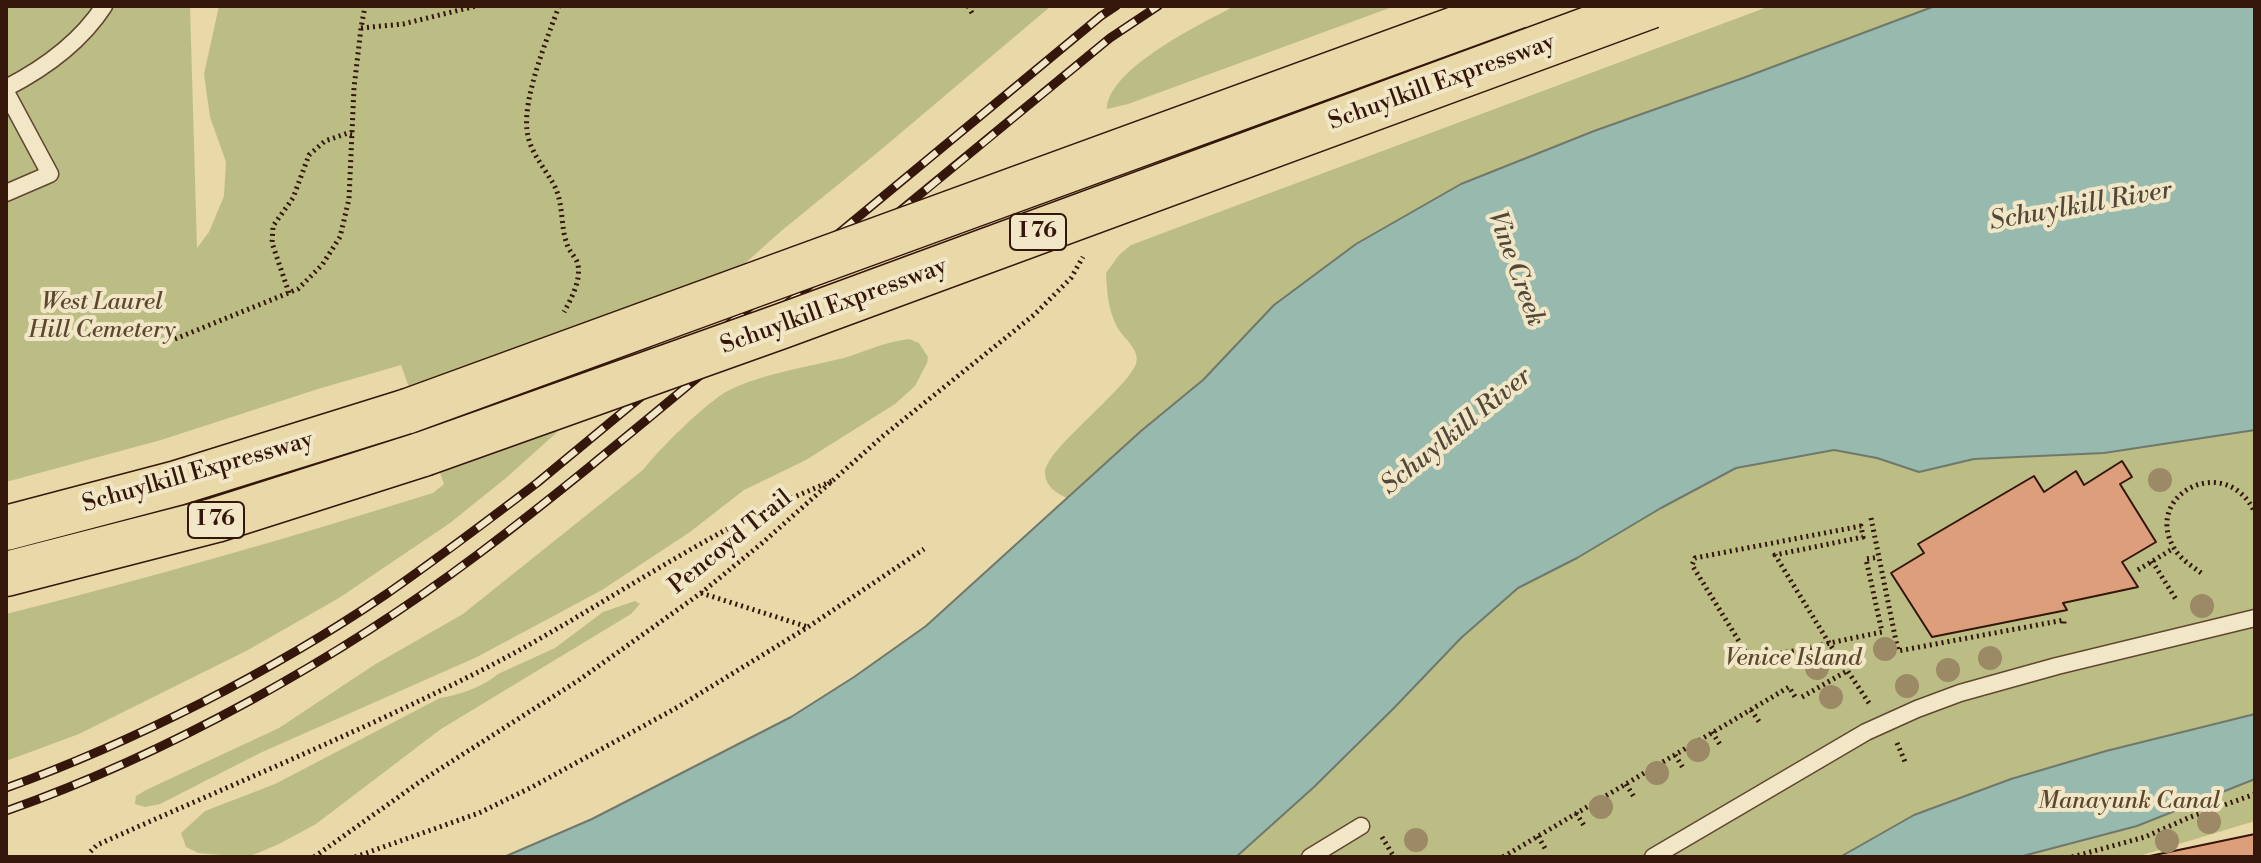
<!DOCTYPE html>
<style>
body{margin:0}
#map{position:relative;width:2261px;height:863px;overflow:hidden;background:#e9d8a8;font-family:"Libre Bodoni",serif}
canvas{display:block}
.frame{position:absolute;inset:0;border:8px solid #34160a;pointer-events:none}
</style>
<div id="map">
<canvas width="2261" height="863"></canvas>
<div class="frame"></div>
</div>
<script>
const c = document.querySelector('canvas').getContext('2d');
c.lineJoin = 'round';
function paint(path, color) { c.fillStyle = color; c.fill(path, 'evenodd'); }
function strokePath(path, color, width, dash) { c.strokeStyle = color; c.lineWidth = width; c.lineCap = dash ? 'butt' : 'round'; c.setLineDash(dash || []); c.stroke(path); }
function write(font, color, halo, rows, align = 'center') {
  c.font = font + ' "Libre Bodoni",serif'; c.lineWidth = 8; c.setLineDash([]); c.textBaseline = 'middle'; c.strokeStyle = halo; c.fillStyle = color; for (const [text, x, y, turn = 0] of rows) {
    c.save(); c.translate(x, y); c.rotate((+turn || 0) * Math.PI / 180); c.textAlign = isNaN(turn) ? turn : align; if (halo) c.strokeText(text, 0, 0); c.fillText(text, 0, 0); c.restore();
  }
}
paint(new Path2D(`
 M6,6h184l7,242 12,-16 15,-36 2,-34 -16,-45 -6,-43 15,-68h832l-168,142 -103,84 -274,246 -56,45 -111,75 -91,52 -169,84 -73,27v-147c144,-36 286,-77 427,-121l11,-9 -43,-119 -83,24 -157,51 -155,42z
 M1235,6h160l-267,98 -21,5c0,-40 97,-87 128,-103z
 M1770,6h165l-192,72 -149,53 -320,174 -71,75 -62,51 -74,67c-11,-5 -22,-12 -22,-26 2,-24 79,-80 91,-108 5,-14 -13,-26 -19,-37 -9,-17 -10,-35 -11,-54l13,-18 12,-10z
 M909,339l10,4 9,14 -1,6 -12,23 -20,18 -89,56 -62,30 -54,42 -88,58 -125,67 -217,96 -100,51 -15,3 -10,-3 1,-8 10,-6 133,-62 95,-63 89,-51 180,-144c18,-23 57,-61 81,-77 28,-17 87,-27 120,-35 23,-7 40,-16 65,-19z
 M2255,430v391l-119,36h-900l78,-70 80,-79 67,-70 57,-50 59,-30 84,-50 75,-40 98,-18 43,8 42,14 55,-13 130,-6z
 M635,601l5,3 -9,10 -190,115 -125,95 -37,20 -31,13 -50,-4 -12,-6 -5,-14 24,-22 70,-27 165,-86c19,-3 43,-11 58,-24l57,-26 48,-36z`), '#bcbd84');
const water = new Path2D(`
 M1935,6h320v424l-151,23 -130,6 -55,13 -42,-14 -43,-8 -98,18 -75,40 -84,50 -59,30 -57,50 -67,70 -80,79 -78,70h-732l88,-38 199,-102 63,-40 72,-51 215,-195 62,-51 71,-75 82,-61 105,-60 133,-53 149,-53z
 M2255,714v65l-118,47 -118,31h-179l74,-42 97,-36 95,-28z`);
paint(water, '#98b9ad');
strokePath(water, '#70786c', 2);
const building = new Path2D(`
 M2122,461l10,16 -12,7 36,58 -34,20 16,25 -75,16 4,7 -135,27 -41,-64 33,-20 -6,-9 116,-68 10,16 32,-21 8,14z
 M2255,834v23h-110z`);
paint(building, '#dd9f7b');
strokePath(building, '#34160a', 2);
const lane = new Path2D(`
 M6,88c39,-20 74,-45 98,-82
 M6,92l44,82 -44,19
 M1310,857l51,-31
 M1653,857l213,-125 51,-23 43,-16 97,-27 198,-48`);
const highway = new Path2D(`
 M6,528l171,-45 231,-72
 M6,574l210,-54 207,-66`);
strokePath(lane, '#614632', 19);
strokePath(highway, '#34160a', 47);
strokePath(new Path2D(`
 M559,6c-12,33 -36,91 -32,124 2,21 17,37 27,55 10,19 6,40 13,59 2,8 10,14 11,21 3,16 -7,34 -14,47
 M968,6l4,7
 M361,28l42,-4 73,-18
 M289,293l-17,-50 1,-17 20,-28 16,-43 16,-14 23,-8 6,1
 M175,339l123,-50 24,-24 18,-28 9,-38 5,-111 7,-60 4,-22
 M1871,518l27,133 166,-31v6
 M2152,561l25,40
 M2138,570l36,-22
 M2201,573c-9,-7 -21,-14 -27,-25 -32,-54 53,-97 81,-35
 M701,593l107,34
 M1802,697l45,-26
 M1869,703l-40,-60 -54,-88 88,-18 -2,-11 -166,32 -3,7 58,94 59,-11c24,-6 49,-11 73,-16l-16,-73 13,-2
 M1751,710l9,13
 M1712,732l9,14
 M1897,743l9,21
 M1675,755l8,13
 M1626,784l8,13
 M1576,813l9,14
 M1538,836l8,14
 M1382,837l12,20
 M89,857v-4l8,-8c129,-58 261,-112 387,-176 78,-40 151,-89 227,-131 39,-22 80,-40 121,-57
 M314,857l107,-76 158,-101 122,-87 60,-49 122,-108 151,-121 37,-37 12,-21
 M355,857l124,-44 53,-26 146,-80 130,-80 116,-78
 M1503,857l286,-170 8,13
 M2072,857l73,-20 43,-19 67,-24`), '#34160a', 5, [2, 4]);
strokePath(lane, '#f1e6c6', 16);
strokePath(highway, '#e9d8a8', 44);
const rail = new Path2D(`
 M6,788c128,-46 267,-117 379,-193 52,-36 102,-74 152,-112l564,-467 15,-10
 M6,811c162,-57 334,-153 471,-256 85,-64 167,-133 249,-201 128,-105 256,-210 384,-316l48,-32`);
strokePath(rail, '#34160a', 9);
strokePath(rail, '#f1e6c6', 6, [18]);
const highwayBridge = new Path2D(`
 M408,411l1110,-405
 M423,454l359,-128 869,-320`);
strokePath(highwayBridge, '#34160a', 47, []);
strokePath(highwayBridge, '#e9d8a8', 44);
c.fillStyle = '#9c8965';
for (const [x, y] of [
 [2160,480],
 [2202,606],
 [1885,649],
 [1990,658],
 [1817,668],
 [1948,670],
 [1907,686],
 [1831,697],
 [1698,750],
 [1657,773],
 [1601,807],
 [2209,822],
 [1416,840],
 [2167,841]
]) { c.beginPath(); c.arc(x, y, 12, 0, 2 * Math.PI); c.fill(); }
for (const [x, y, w] of [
 [1038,232,56],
 [216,520,56]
]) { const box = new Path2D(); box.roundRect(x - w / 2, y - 18, w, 36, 6); c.fillStyle = '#f1e6c6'; c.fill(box); strokePath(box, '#34160a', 2); }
write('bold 22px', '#34160a', null, [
 ["I 76",1038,232],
 ["I 76",216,520]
]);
write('24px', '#34160a', '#f1e6c6', [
 ["Schuylkill Expressway",1442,83,-20],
 ["Schuylkill Expressway",834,307,-20],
 ["Schuylkill Expressway",198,473,-16],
 ["Pencoyd Trail",731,543,-39]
]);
write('italic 24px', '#5d482f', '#f1e6c6', [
 ["West Laurel",102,303],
 ["Hill Cemetery",102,331],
 ["Venice Island",1793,659],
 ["Manayunk Canal",2129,802]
]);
write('italic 26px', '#52473b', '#f1e6c6', [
 ["Schuylkill River",2081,207,-10],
 ["Vine Creek",1515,269,70],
 ["Schuylkill River",1457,432,-39]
]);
</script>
